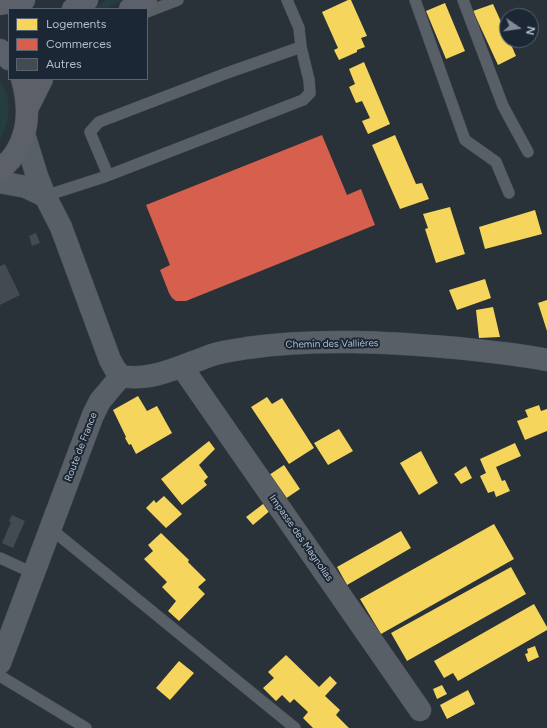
<!DOCTYPE html>
<meta charset="utf-8">
<style>
body{margin:0}
#map{position:relative;width:547px;height:728px;overflow:hidden;background:#293139;font-family:Figtree,sans-serif}
canvas{display:block}
.legend{position:absolute;left:8px;top:8px;width:140px;height:72px;box-sizing:border-box;background:#1b2735;border:1px solid #576371;margin:0;padding:5px 7px;list-style:none;font-size:12px;color:#b2bccb}
.legend li{display:flex;align-items:center;gap:8px;height:20px}
.legend b{width:20px;border:1px solid #576371}
.north{position:absolute;left:499px;top:8px;width:40px;height:40px;box-sizing:border-box;background:#1b2735;border:1px solid #576371;border-radius:50%;rotate:103deg;font-size:11px;font-weight:700;line-height:16px;text-align:center;color:#b2bccb}
.north::after{content:'';display:block;margin:auto;width:14px;height:18px;background:#828b98;clip-path:polygon(50% 0,100% 100%,50% 72%,0 100%)}
</style>
<div id="map">
<canvas width="547" height="728"></canvas>
<ul class="legend">
<li><b style="height:11px;background:#f6d55c"></b>Logements</li>
<li><b style="height:11px;background:#d6604d"></b>Commerces</li>
<li><b style="height:11px;background:#434a51"></b>Autres</li>
</ul>
<div class="north">N</div>
</div>
<script>
const c = document.querySelector('canvas').getContext('2d');
c.lineJoin = 'round';
function paint(path, color) { c.fillStyle = color; c.fill(path, 'evenodd'); }
function strokePath(path, color, width, dash) { c.strokeStyle = color; c.lineWidth = width; c.lineCap = dash ? 'butt' : 'round'; c.setLineDash(dash || []); c.stroke(path); }
function write(font, color, halo, rows, align = 'center') {
  c.font = font + ' Figtree,sans-serif'; c.lineWidth = 4; c.setLineDash([]); c.textBaseline = 'middle'; c.strokeStyle = halo; c.fillStyle = color; for (const [text, x, y, turn = 0] of rows) {
    c.save(); c.translate(x, y); c.rotate((+turn || 0) * Math.PI / 180); c.textAlign = isNaN(turn) ? turn : align; if (halo) c.strokeText(text, 0, 0); c.fillText(text, 0, 0); c.restore();
  }
}
paint(new Path2D(`
 M106,0h16l-16,9h-13z
 M0,80c13,21 10,39 0,61z`), '#253d40');
paint(new Path2D(`
 M348,0h3l16,36 -6,2 4,9 -8,3v2l-18,8 -5,-10 4,-2 -16,-36z
 M445,3l20,48 -19,8 -20,-48z
 M493,4l14,31v5h2l7,16 -18,9 -25,-54z
 M364,62l26,62 -22,10 -6,-13 8,-3 -8,-17 -6,2 -7,-16 6,-3 -6,-15z
 M395,135l21,49 6,-1 7,16 -29,10 -28,-64z
 M450,207l15,47 -29,9 -11,-34 3,-1 -5,-14z
 M535,210l7,24 -57,15 -6,-22z
 M485,279l6,19 -34,12 -8,-20z
 M547,300v31l-9,-28z
 M493,307l7,30 -21,1 -3,-28z
 M138,396l9,15 10,-5 15,27 -36,21 -5,-10 -2,1 -4,-7 1,-1 -13,-27z
 M267,397l5,7 10,-6 32,50 -25,16 -38,-57z
 M539,405l2,6 6,-2v22l-22,9 -8,-19 11,-4 -3,-7z
 M339,429l14,22 -25,14 -14,-22z
 M209,441l6,8 -16,16 9,12 -4,4 3,4 -25,20 -21,-26z
 M515,443l6,13 -25,11 6,14 3,-1 5,11 -14,6 -2,-6 -6,2 -8,-17 6,-3 -6,-14z
 M421,451l17,32 -19,12 -19,-32z
 M284,465l16,24 -18,12 -16,-24z
 M466,466l6,12 -11,6 -7,-10z
 M164,496l18,18 -16,14 -20,-20 8,-8 2,3z
 M267,501l5,8 -19,16 -7,-8z
 M494,524l20,35 -133,75 -21,-35z
 M401,531l10,17 -64,37 -10,-18z
 M161,533l28,27 -1,2 18,18 -8,7 7,7 -26,27 -11,-10 8,-10 -14,-14 5,-5 -23,-23 9,-8 -5,-6z
 M511,567l15,27 -119,67 -16,-28z
 M534,604l13,23v3l-89,51 -5,-8 -9,5 -10,-17z
 M535,646l4,11 -11,5 -3,-8 3,-1 -1,-4z
 M286,655l33,32 11,-11 7,7 -12,13 15,14 -4,5 13,13h-36l-10,-10 5,-6 -14,-13 -4,4 -8,-8 -6,6 -13,-13 11,-10 -6,-6z
 M179,661l15,12 -24,27 -14,-12z
 M442,685l5,9 -10,5 -4,-10z
 M468,690l7,14 -28,15 -7,-14z`), '#f6d55c');
paint(new Path2D(`
 M322,135l25,60 14,-6 14,36 -189,76h-10l-4,-3 -3,-5 -9,-23 10,-5 -24,-60z`), '#d6604d');
paint(new Path2D(`
 M36,233l4,10 -8,3 -3,-10z
 M5,264l15,31 -20,10v-39z
 M12,515l13,6 -12,27 -11,-5 9,-21 -2,-1z`), '#434a51');
const lane = new Path2D(`
 M415,0l50,140 31,22 13,31
 M463,0l40,106 25,46
 M147,12l31,-12
 M108,175l-18,-43 9,-10 128,-49 74,-26 -2,-19 -12,-28
 M45,196l59,-19 199,-77 7,-7 -1,-13 -8,-33
 M51,529l244,199
 M0,558l33,15
 M0,676l86,52`);
const street = new Path2D(`
 M24,134l13,42 8,20 16,31 49,133 5,9 6,7
 M0,182l26,5 19,9
 M182,367l238,343
 M121,376c31,6 62,-11 91,-21 11,-4 24,-5 35,-7 69,-10 141,-6 210,0 30,3 60,6 90,12
 M0,663l93,-248 7,-14 21,-25`);
const primary = new Path2D(`
 M0,4l24,-4
 M73,9l14,-9
 M130,9l16,-9
 M0,50l9,9
 M28,107l14,-28
 M0,170c4,-3 7,-7 11,-11 19,-24 19,-52 11,-80`);
strokePath(lane, '#474d54', 12);
strokePath(street, '#474d54', 23);
strokePath(primary, '#464d56', 23);
strokePath(lane, '#595f67', 11);
strokePath(street, '#595f67', 22);
strokePath(primary, '#5c6169', 22);
write('10px', '#b2bccb', '#1b2735', [
 ["Chemin des Vallières",332,344,-1],
 ["Route de France",81,447,-69],
 ["Impasse des Magnolias",301,538,55]
]);
</script>
